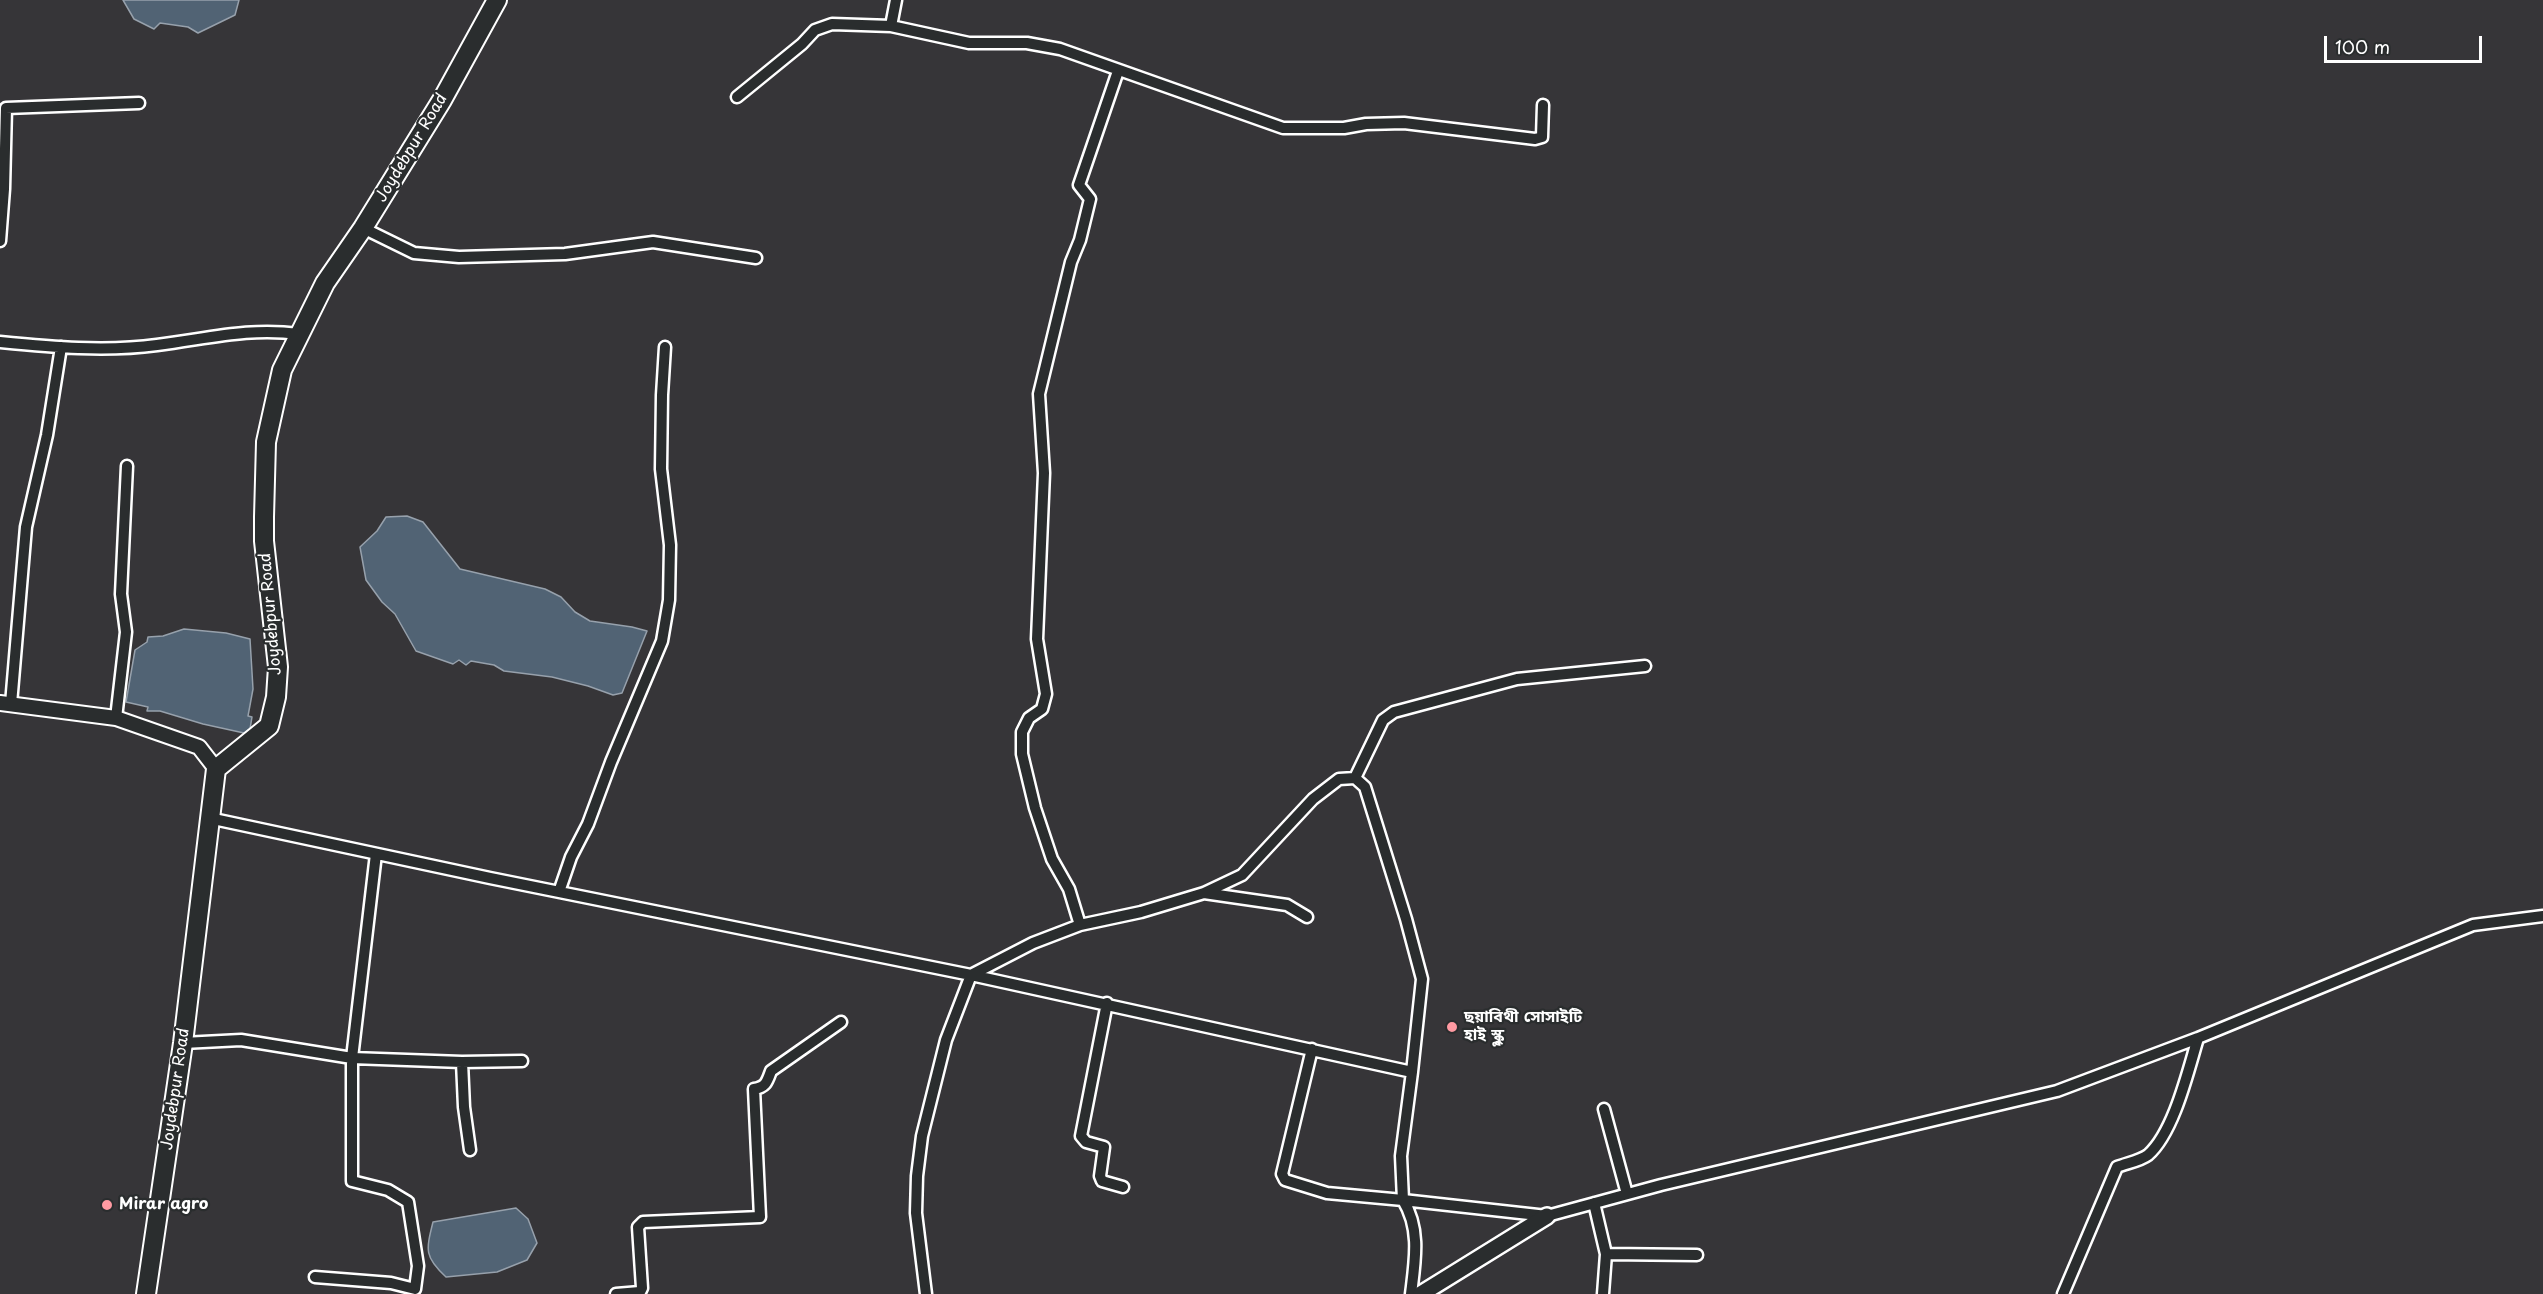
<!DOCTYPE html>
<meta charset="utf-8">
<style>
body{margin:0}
#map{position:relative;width:2543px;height:1294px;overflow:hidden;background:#363538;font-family:"Playpen Sans",sans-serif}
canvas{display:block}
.scale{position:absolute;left:2324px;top:36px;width:158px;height:27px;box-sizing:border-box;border:3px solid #fff;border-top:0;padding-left:8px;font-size:18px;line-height:21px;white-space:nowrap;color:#fff;-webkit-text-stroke:4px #2a2d2e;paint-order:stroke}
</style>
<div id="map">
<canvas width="2543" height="1294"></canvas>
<div class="scale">100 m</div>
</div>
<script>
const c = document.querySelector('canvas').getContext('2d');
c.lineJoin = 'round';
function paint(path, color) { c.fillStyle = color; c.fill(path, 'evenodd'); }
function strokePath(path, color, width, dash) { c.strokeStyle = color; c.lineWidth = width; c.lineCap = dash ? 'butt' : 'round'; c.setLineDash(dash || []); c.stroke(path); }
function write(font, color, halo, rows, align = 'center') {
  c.font = font + ' "Playpen Sans","Noto Sans Bengali",sans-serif'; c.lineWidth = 4.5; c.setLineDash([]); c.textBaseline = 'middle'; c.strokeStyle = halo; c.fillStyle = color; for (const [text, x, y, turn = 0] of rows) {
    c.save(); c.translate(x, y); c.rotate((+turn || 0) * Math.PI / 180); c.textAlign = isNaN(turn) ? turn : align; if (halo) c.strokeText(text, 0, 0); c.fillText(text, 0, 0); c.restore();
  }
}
const water = new Path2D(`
 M123,0h116l-4,15 -37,18 -10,-6 -28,-4 -6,6 -20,-10z
 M407,516l16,6 37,47 85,20 16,8 14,15 15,9 42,6 15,4 -25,62 -9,2 -25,-9 -36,-9 -48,-6 -10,-6 -23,-4 -5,4 -7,-5 -6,4 -37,-13 -21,-37 -13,-12 -16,-22 -6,-33 17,-16 9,-14z
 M184,629l42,4 24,6 3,50 -5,27 4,1 -2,12 -6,4 -41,-9 -43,-13h-13l1,-4 -22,-5 9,-52 12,-8 1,-5 15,-1z
 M516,1208l12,11 9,24 -10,17 -30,12 -51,5c-22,-20 -20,-27 -13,-55z`);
paint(water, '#516374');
strokePath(water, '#97a1ac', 1.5);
const minor = new Path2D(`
 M891,26l5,-26
 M737,97l65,-53 13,-14 17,-6 59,2 78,17h58l33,6 223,79h61l22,-4 38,-1 131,16 7,-2 1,-32
 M363,228l51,25 45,4 106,-3 88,-12 103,16
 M0,241l4,-52 2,-81 133,-5
 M0,342c52,5 105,10 157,3 50,-6 91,-18 142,-11
 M11,704l15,-177 21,-92 14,-88
 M116,718l10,-86 -5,-38 6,-128
 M1355,778l28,-58 11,-8 123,-33 128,-13
 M209,818l281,60 481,97 441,97 -11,84 2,44 144,16 114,-31 396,-94 141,-53 275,-113 70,-9
 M559,892l12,-35 17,-33 23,-62 51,-121 7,-41 1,-55 -9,-76 1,-74 3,-48
 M1204,893l83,12 20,12
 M1080,925l-11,-36 -17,-30 -17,-51 -13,-54v-22l7,-14 13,-9 4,-15 -9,-55 7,-166 -5,-79 32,-132 9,-22 10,-41 -11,-14 39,-114
 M1107,1003l-26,133 5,6 18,5 -4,29 2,5 21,6
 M183,1043l58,-3 111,18 110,4 60,-1
 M1312,1049l-30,125 3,6 42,13 76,7c18,29 12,61 8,94
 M462,1062l2,45 6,43
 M1604,1109l23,85
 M1594,1203l12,51 -3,40
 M1606,1254l91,1
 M315,1277l76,6 24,6 3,-23 -10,-64 -20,-12 -36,-9v-123l24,-204
 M616,1294l24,-2 2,-4 -4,-61 5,-5 117,-5 -6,-128c12,-2 13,-7 17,-18l70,-49
 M926,1294l-10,-81 1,-37 5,-40 24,-96 25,-65 62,-32 47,-18 61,-13 63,-19 38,-18 71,-76 26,-20 16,-1 10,9 41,132 16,60 -10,93
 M2063,1294l54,-127c10,-4 23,-6 31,-12 26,-23 40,-84 50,-117`);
const tertiary = new Path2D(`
 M0,703l116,15 83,29 17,22`);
const secondary = new Path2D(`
 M1421,1294l126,-78`);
const primary = new Path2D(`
 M146,1294l37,-251 33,-274 53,-43 7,-29 2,-30 -14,-126v-24l2,-75 16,-72 43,-87 38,-55 79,-128 55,-100`);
strokePath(minor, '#fff', 15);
strokePath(tertiary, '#fff', 18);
strokePath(secondary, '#fff', 20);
strokePath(primary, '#fff', 22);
strokePath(minor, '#2a2d2e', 10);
strokePath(tertiary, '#2a2d2e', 14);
strokePath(secondary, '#2a2d2e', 15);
strokePath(primary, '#2a2d2e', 18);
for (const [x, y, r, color] of [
 [1452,1027,6,"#ff9aa2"],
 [107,1205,6,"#ff9aa2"]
]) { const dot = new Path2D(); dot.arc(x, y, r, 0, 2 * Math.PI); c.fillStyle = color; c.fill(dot); strokePath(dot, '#2a2d2e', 2); }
write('16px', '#fff', '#2a2d2e', [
 ["Joydebpur Road",412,148,-59],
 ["Joydebpur Road",271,614,-95],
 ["Joydebpur Road",176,1089,-82]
]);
write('bold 16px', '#fff', '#2a2d2e', [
 ["ছয়াবিথী সোসাইটি",1464,1018],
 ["হাই স্কুল",1464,1036],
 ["Mirar agro",119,1205]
], 'left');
</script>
